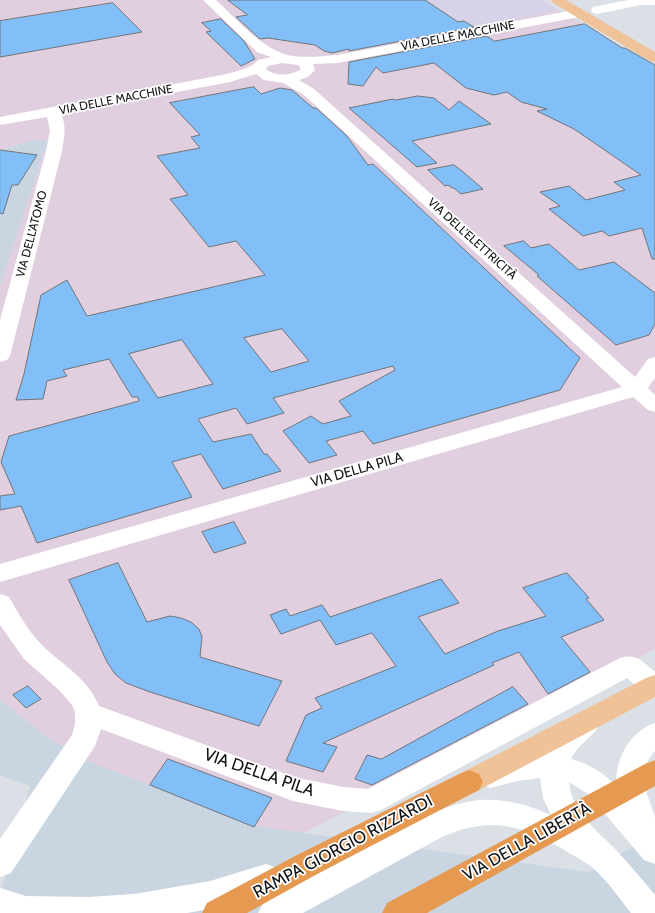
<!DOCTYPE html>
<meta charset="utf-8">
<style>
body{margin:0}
canvas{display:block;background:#dae0e6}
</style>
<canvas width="655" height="913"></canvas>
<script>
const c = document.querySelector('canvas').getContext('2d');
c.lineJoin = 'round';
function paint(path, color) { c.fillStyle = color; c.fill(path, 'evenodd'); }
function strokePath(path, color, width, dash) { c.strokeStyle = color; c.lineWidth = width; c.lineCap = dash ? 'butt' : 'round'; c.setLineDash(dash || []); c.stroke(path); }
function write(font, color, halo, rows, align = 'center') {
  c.font = font + ' Cabin,sans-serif'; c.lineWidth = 3.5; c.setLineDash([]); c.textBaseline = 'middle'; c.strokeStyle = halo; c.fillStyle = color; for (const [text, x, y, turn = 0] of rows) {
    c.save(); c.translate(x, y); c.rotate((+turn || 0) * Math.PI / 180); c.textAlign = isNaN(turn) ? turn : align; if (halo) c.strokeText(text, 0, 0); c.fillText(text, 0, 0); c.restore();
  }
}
paint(new Path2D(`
 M425,0h117l17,10 -86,17 -15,-5z`), '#d6d2e8');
paint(new Path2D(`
 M0,0h425l33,22 6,-1 9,6 86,-17 96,57v582l-351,184 -49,-7 -170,-66 -41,-25 -44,-36v-413l43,-131 6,-12 -49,7z`), '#e1cfdf');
paint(new Path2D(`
 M33,140h10l6,2 -6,13 -43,131v-136z
 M0,699l44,36 41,25 170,66 333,46 67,-38v79h-655v-18l30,-109 -30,-11z`), '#c9d5e1');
const building = new Path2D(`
 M228,0h197l33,22 6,-1 10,6 -125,24v-2l-17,4 -8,-2 -9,-6 -47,-7 -8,1 -24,-22 11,-2z
 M113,3l29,29 -142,25v-36z
 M221,19l23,22 11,18 -14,7 -35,-34 5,-1 -9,-8z
 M585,24l37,24h3l30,17v194h-3l-10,-31 -33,8 -7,-5 -19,5 -34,-27 11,-3 -20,-14 29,-6 17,14 39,-10 -11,-8 27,-7 -67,-46 -37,-18 10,-2 -26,-7 -14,-10 -13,3 -28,-7 -32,-25 -51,10 -7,-6 -13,19 -15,-2 1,-22 138,-26 7,5z
 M254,87l7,7 19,-6 12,2 21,18h3l30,27 22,30 5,-1 207,194 -20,32 -187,54 -10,-13 -37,10 11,14 -28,8 -26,-32 28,-15 12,8 28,-8 -12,-15 56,-31 -2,-4 -120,32 11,15 -37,11 -11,-16 -38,11 15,23 38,-8 13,20h3l14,17 -58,18 -22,-35 -29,8 20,35 -155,46 -16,-37 -21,4v-14l15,-2 -14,-32 8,-26 130,-35 -1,-4h-6l-23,-38 -46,11 4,6 -20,5 -4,18 -27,1 8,-26 17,-79 26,-15 20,36 178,-41 -29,-34 -27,6 -39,-48 18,-4 -31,-39 43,-8 -9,-11 9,-2 -30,-32zM282,329l27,32 -38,11 -27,-34zM182,340l31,44 -55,14 -29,-44z
 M418,96l16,2 15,12 10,-9 32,23 -79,17 25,22 -20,4 -68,-59 44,-9 2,1z
 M0,150l37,5 -19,30h-6l-9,29 -3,-1z
 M454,165l8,6 21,18 -22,5 -7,-6h-2l-4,-3 -3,1 -17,-16z
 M524,241l7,7 18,-4 30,26 35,-8 41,31v31l-6,11 -33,10 -79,-69 2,-1 -35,-29z
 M234,522l12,21 -32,10 -12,-21z
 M118,563l29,59 23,-6 11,2 10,4 8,7 3,8 -2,20 82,24 -23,45 -109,-34 -24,-9 -11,-9 -8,-12 -38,-82z
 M567,573l22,25 -3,1 18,21 -43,17 29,35 -42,22 -29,-42 -27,11 2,2 -171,78 14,4 -14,25 -37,-11 20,-46 16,-7 -7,-10 81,-32 -24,-33 -36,12 -16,-25 -39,14 -11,-19 16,-6 4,7 32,-11 8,12 111,-38 18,24 -41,14 27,37 53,-23 48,-15 -23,-28z
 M28,686l13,13 -15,9 -13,-13z
 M513,687l15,17 -156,81 -17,-6 12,-24 14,4z
 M168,759l104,39 -18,29 -104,-42z`);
paint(building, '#82bff8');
strokePath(building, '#70757a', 1);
paint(new Path2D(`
 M203,0h13c21,19 48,52 77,56 15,2 30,0 44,-1l242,-46 4,1 2,3 -2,3 -4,1 -242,46 -24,1 2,6 -7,7 -9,3 15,9 321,288 13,-18 7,-2v21l-7,10 7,7v17l-7,-2 -15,-13 -633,185v-18l622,-177 -318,-292 -21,-12 -19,-3 -8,-6 -26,8 -169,32c6,12 3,24 1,37l-52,205 -3,4 -7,2v-42l46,-169 4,-20 -3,-14 -47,8v-8l227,-43c10,-3 25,-6 31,-14l13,-3 -14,-5zM282,63l16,2 3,4c-10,7 -26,8 -35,0l2,-3z
 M628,0h27v5h-14l-44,9 -4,-1 -2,-3 2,-3z
 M0,594l9,3c10,17 19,34 33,48 20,20 46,33 57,61l195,71 49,10 25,2 252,-131c17,-5 23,4 35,14v26l-9,-3 -19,-17 -246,132 -10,3 -28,-2 -50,-10 -192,-72 -6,17 -84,127 -11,4v-38l72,-104 3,-11v-12l-3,-7 -13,-15 -35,-31 -24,-34z
 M587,712l10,3 4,8c-8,14 -23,21 -30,36 19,5 33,14 46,28 -4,-26 13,-56 38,-64v28l-7,9 -3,9v13l2,12 8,23v47l-11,-4 -56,-66 -19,-12c3,31 28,48 48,69 13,14 26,29 38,44v18h-24c-11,-14 -22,-30 -35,-42 -8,-9 -23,-15 -33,-22 -44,-25 -73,-33 -121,-12l-139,76h-45l5,-10c33,-18 66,-35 100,-53 36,-20 75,-46 117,-50 24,-2 49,5 71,15l-8,-17 -3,-20 -22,3 -28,7 -10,-4 -4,-8 4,-8c21,-8 42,-12 65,-13 10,-19 21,-36 42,-43z
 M266,864l11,4 4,10 -4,10 -67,21 -23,4h-187v-25l26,8 62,1 46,-3 76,-13z`), '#fff');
paint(new Path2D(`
 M551,0h15l89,52v10l-5,-1 -97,-58z
 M655,675v22l-176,93 -10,4 -10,-4 -4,-8 4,-8 187,-96z`), '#f0c297');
paint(new Path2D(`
 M655,760v26l-228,127h-45l5,-10 258,-139z
 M469,770l10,4 4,8 -4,8 -160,83 -72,40h-45l5,-10 90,-48 162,-81z`), '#e69a51');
write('12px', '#111315', '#fff', [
 ["VIA DELLE MACCHINE",458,36,-11],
 ["VIA DELLE MACCHINE",116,100,-11],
 ["VIA DELL'ATOMO",32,234,-75],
 ["VIA DELL'ELETTRICITÀ",472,239,42]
]);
write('14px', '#111315', '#fff', [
 ["VIA DELLA PILA",357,470,-16]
]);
write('17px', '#111315', '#fff', [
 ["VIA DELLA PILA",259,773,19],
 ["VIA DELLA LIBERTÀ",527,842,-29],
 ["RAMPA GIORGIO RIZZARDI",343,847,-28]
]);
</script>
